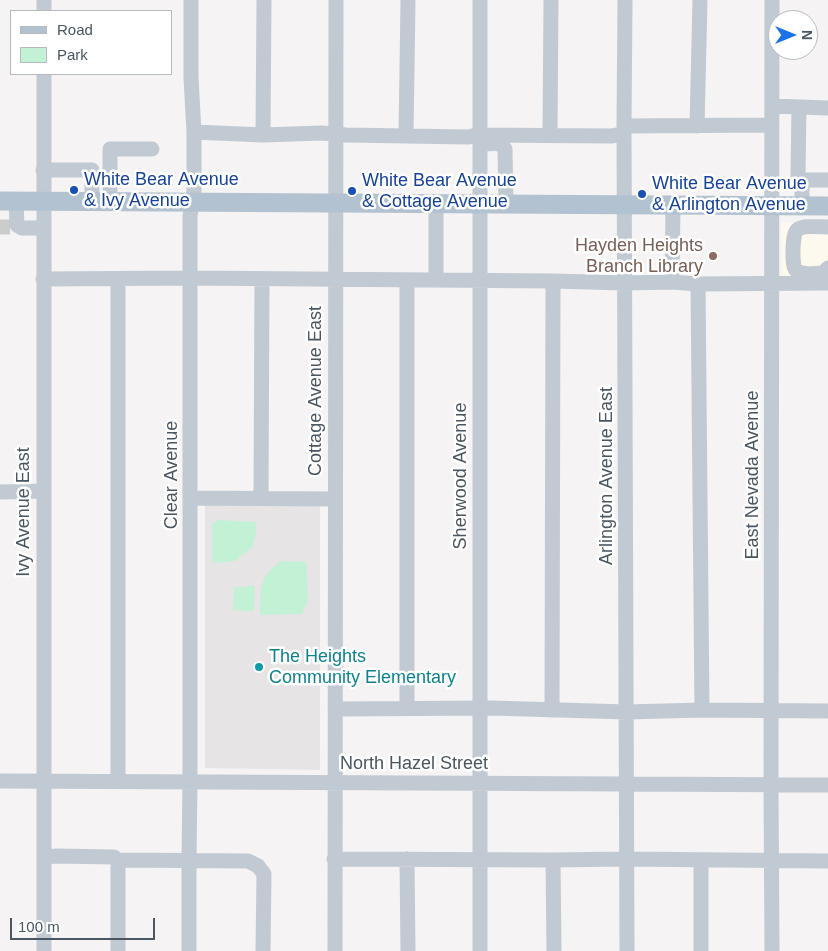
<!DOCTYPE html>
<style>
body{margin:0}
#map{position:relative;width:828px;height:951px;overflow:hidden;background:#f5f3f3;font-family:Arial,sans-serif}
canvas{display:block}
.legend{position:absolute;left:10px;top:10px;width:162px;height:65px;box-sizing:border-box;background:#fff;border:1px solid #b7bbc0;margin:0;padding:6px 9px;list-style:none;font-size:15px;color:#4a5661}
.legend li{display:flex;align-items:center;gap:10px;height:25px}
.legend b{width:25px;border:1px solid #b7bbc0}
.north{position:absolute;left:768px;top:10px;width:50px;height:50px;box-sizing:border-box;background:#fff;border:1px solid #b7bbc0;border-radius:50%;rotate:90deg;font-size:14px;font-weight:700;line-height:20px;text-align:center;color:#4a5661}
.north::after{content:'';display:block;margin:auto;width:18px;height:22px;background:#1a73e8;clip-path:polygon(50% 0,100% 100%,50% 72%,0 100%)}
.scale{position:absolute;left:10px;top:918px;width:145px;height:22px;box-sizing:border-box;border:2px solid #4a5661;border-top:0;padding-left:6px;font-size:15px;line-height:18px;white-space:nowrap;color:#4a5661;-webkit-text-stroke:4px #fff;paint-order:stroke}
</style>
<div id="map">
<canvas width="828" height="951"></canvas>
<ul class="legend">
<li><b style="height:6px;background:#b3c2d1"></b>Road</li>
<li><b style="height:14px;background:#c3f1d5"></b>Park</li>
</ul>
<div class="north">N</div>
<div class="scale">100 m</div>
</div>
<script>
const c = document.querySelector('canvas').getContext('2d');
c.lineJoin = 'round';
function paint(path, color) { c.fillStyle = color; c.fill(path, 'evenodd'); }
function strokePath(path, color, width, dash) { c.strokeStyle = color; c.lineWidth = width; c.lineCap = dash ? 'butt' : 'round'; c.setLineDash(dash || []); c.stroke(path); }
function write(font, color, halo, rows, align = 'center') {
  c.font = font + ' Arial,sans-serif'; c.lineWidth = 5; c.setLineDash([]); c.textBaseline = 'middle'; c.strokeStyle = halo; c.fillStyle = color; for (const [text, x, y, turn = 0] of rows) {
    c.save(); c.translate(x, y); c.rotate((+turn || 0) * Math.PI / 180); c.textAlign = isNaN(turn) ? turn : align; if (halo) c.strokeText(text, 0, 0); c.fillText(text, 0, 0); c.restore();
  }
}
paint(new Path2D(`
 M781,222h47v55l-46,1z`), '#fdf9ef');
paint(new Path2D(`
 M205,501l115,3v266l-115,-2z`), '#e6e4e5');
paint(new Path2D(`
 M218,520l38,2v11l-4,14 -17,14 -23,2v-39z
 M281,561l25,1 2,39 -6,13 -42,1c1,-26 -2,-38 21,-54z
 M247,585l8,1 -1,24 -2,1 -19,-1 1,-23h12z`), '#c3f1d5');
strokePath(new Path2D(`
 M0,227h10`), '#caccce', 15, [15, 8]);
strokePath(new Path2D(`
 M480,0v951
 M625,0l-1,126 3,825
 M44,11v-11
 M772,106l56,2
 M799,107l-1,69 4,9v21
 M624,126l148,-1
 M697,126l3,-126
 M194,132l69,3 59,-2 24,2 122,2 11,-2 132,1 13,-2
 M263,135l1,-135
 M550,135l1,-135
 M406,136l2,-136
 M483,144c9,0 18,-3 22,5l1,56
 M43,170h49v31
 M801,180h27
 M16,201l1,24 5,3h21
 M110,201v-52h42
 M436,204v76
 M828,227c-7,0 -26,-2 -31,3 -5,4 -5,34 -2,39 4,6 20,5 27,4 3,-1 3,-2 6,-5
 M43,279l147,-1 363,3 72,2 47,-1 26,2 130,-1
 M407,280v428
 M672,282l1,-76
 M698,284l4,426
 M0,492l43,-1
 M191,498l144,1
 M261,498l1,-219
 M335,709l157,-1 135,4 75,-2 126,1
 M552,710l1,-429
 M0,781l828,4
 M118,781v-502
 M44,857l13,-1 57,1 4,3 130,1 10,5 6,8 -1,77
 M334,859l219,1 73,-1 202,2
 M407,859l1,92
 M553,860l1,91
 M701,860v91
 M44,951v-877
 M118,951v-91
 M189,951v-91l1,-78v-566l4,-25v-59l-3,-54v-78
 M335,951l1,-951
 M772,951l-1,-166 1,-785`), '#c1cad2', 15);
strokePath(new Path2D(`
 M0,201l828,5`), '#b3c2d1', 19);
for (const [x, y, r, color] of [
 [74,190,5,"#1a4fb4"],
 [352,191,5,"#1a4fb4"],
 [642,194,5,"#1a4fb4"],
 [713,256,5,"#8d6e63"],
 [259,667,5,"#0f9aa8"]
]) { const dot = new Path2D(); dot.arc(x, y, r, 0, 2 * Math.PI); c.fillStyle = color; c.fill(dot); strokePath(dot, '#fff', 2); }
write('18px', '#164399', '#fff', [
 ["White Bear Avenue",84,180],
 ["& Ivy Avenue",84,201],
 ["White Bear Avenue",362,181],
 ["& Cottage Avenue",362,202],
 ["White Bear Avenue",652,184],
 ["& Arlington Avenue",652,205]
], 'left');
write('18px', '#785e54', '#fff', [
 ["Hayden Heights",703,246],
 ["Branch Library",703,267]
], 'right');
write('18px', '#4a5661', '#fff', [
 ["Cottage Avenue East",316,391,-90],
 ["Clear Avenue",172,475,-90],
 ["East Nevada Avenue",753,475,-90],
 ["Sherwood Avenue",461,476,-90],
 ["Arlington Avenue East",607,476,-90],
 ["Ivy Avenue East",24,512,-90],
 ["North Hazel Street",414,764]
]);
write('18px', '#0d838f', '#fff', [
 ["The Heights",269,657],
 ["Community Elementary",269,678]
], 'left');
</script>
